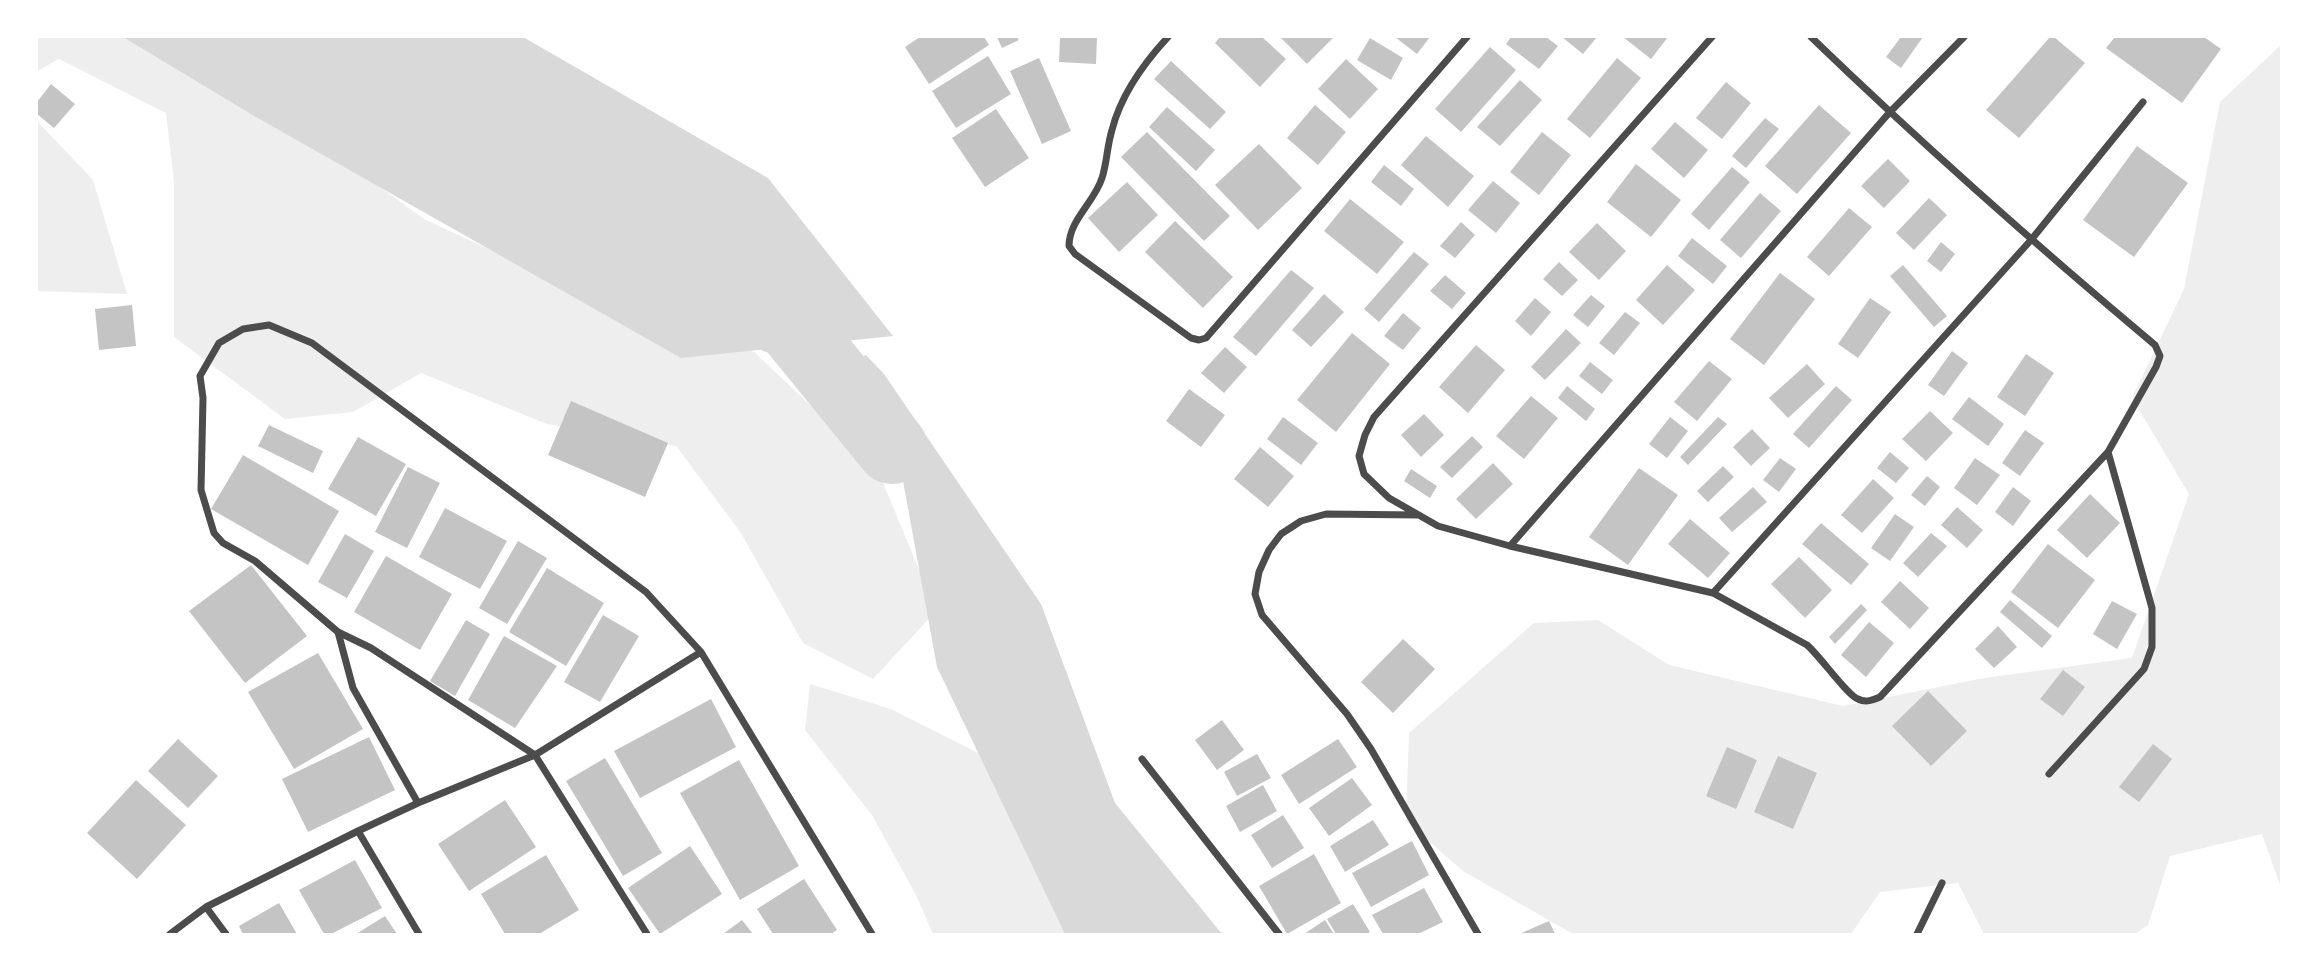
<!DOCTYPE html>
<style>
body{margin:0}
#map{position:relative;width:2318px;height:971px;overflow:hidden;background:#fff;font-family:Rubik,sans-serif}
canvas{display:block}
.frame{position:absolute;inset:0;border:38px solid #fff;pointer-events:none}
</style>
<div id="map">
<canvas width="2318" height="971"></canvas>
<div class="frame"></div>
</div>
<script>
const c = document.querySelector('canvas').getContext('2d');
c.lineJoin = 'round';
function paint(path, color) { c.fillStyle = color; c.fill(path, 'evenodd'); }
function strokePath(path, color, width, dash) { c.strokeStyle = color; c.lineWidth = width; c.lineCap = dash ? 'butt' : 'round'; c.setLineDash(dash || []); c.stroke(path); }
paint(new Path2D(`
 M37,37h124l28,12 235,170 200,93 130,40 123,116 59,143 -63,68 -70,-36 -62,-110 -65,-87 -129,-22 -126,-51 -68,39 -68,7 -111,-82v-155l-8,-69 -107,-54 -22,12z
 M2281,45v843l-19,-54 -92,22 -22,69 -13,9h-151l-26,-51 -78,9 -29,42h-278l-110,-63 -57,-50 3,-88 125,-110 64,-3 71,45 174,41 141,-28 148,-20 57,-164 -57,-96 52,-109 36,-187z
 M37,121l56,59 34,114 -90,-3z
 M810,684l81,25 117,59 102,166h-177l-16,-37 -45,-82 -67,-85z`), '#eee');
paint(new Path2D(`
 M123,37h400l245,141 125,158 -212,22 -425,-241z
 M866,355l18,19 157,230 74,199 107,131h-157l-128,-267 -34,-186 -93,-102z`), '#d9d9d9');
strokePath(new Path2D(`
 M724,296l66,27 102,125`), '#d9d9d9', 72);
paint(new Path2D(`
 M920,37h64l5,8 -60,39 -24,-37z
 M997,37h20l2,3 -17,8z
 M1060,37h37l-1,27 -37,-2z
 M1220,37h42l24,22 -26,28 -45,-44z
 M1280,37h54l-27,27z
 M1395,37h35l-13,17z
 M1511,37h35l12,9 -19,23 -33,-25z
 M1562,37h35l-14,17z
 M1623,37h45l-17,22z
 M1901,37h22l-22,31 -15,-11z
 M2050,37h4l31,26 -66,75 -33,-28z
 M2115,37h89l17,12 -39,54 -76,-55z
 M1370,38l33,20 -12,22 -34,-20z
 M1490,47l26,23 -55,62 -26,-23z
 M988,56l23,38 -55,34 -24,-37z
 M1039,58l32,73 -29,13 -32,-73z
 M1617,58l24,20 -51,60 -23,-19z
 M1346,59l32,30 -28,30 -32,-30z
 M1171,61l55,51 -16,17 -56,-50z
 M1520,80l22,20 -42,46 -23,-19z
 M1726,82l25,21 -29,36 -26,-21z
 M51,84l24,20 -21,24 -17,-14v-12z
 M1315,105l31,27 -28,33 -31,-27z
 M1819,105l32,28 -54,61 -32,-28z
 M1167,107l48,43 -19,21 -47,-44z
 M996,109l33,49 -44,29 -33,-49z
 M1765,118l14,11 -33,39 -14,-12z
 M1675,122l33,28 -24,28 -33,-29z
 M1147,132l83,84 -26,25 -83,-84z
 M1542,132l29,23 -32,40 -29,-23z
 M1426,136l48,40 -26,31 -47,-42z
 M1259,144l43,44 -44,42 -43,-45z
 M2137,146l51,37 -54,74 -51,-37z
 M1888,159l22,22 -26,27 -23,-22z
 M1636,164l45,36 -30,37 -44,-35z
 M1384,165l30,24 -13,17 -30,-24z
 M1732,167l18,15 -41,48 -18,-16z
 M1493,181l27,22 -24,30 -28,-23z
 M1127,182l31,33 -39,37 -31,-34z
 M1760,193l21,18 -40,47 -21,-18z
 M1929,198l18,17 -33,35 -18,-17z
 M1350,199l54,43 -27,32 -53,-43z
 M1849,208l23,19 -43,49 -22,-19z
 M1175,221l58,56 -30,31 -58,-56z
 M1461,222l14,13 -20,23 -15,-12z
 M1597,223l29,28 -27,29 -30,-28z
 M1692,238l35,28 -14,18 -35,-28z
 M1941,242l14,12 -14,18 -14,-11z
 M1414,252l15,12 -50,58 -15,-13z
 M1559,262l19,18 -16,16 -19,-17z
 M1667,265l28,25 -32,35 -27,-25z
 M1903,265l44,51 -13,11 -44,-51z
 M1291,270l23,18 -58,68 -23,-19z
 M1780,273l35,26 -51,66 -34,-26z
 M1445,275l21,18 -14,16 -22,-18z
 M1324,294l20,18 -33,35 -19,-17z
 M1591,295l14,11 -17,21 -15,-12z
 M1535,298l16,14 -20,24 -16,-15z
 M1870,298l21,14 -33,46 -20,-14z
 M132,305l4,41 -37,4 -4,-41z
 M1625,312l15,11 -26,32 -15,-12z
 M1403,313l18,15 -18,22 -19,-14z
 M1566,329l15,14 -36,37 -14,-13z
 M1352,333l38,31 -54,68 -39,-32z
 M1476,345l29,25 -37,43 -29,-26z
 M1225,347l22,20 -23,26 -23,-20z
 M1952,351l16,12 -24,33 -16,-11z
 M2026,354l28,19 -29,43 -28,-19z
 M1709,361l23,18 -35,42 -23,-19z
 M1590,362l23,18 -11,14 -23,-18z
 M1807,364l18,20 -37,34 -19,-20z
 M1567,386l28,23 -9,12 -28,-23z
 M1836,386l16,14 -43,48 -16,-14z
 M1189,389l36,26 -24,32 -35,-26z
 M1531,396l27,22 -34,41 -28,-23z
 M1969,397l35,27 -16,22 -36,-27z
 M571,401l97,42 -23,54 -97,-42z
 M1930,411l23,22 -27,28 -24,-22z
 M1424,414l20,21 -23,22 -20,-22z
 M1283,417l35,26 -17,22 -34,-26z
 M1670,417l18,14 -21,27 -18,-14z
 M1718,417l9,7 -39,41 -8,-8z
 M269,425l54,26 -10,22 -55,-27z
 M1752,429l18,19 -19,18 -18,-19z
 M2025,430l19,13 -24,33 -18,-13z
 M1472,436l11,11 -31,31 -12,-11z
 M358,437l48,27 -30,52 -48,-27z
 M1260,447l34,29 -26,31 -34,-28z
 M1890,452l19,16 -13,15 -19,-15z
 M243,455l96,56 -31,54 -97,-56z
 M1780,458l16,11 -17,23 -16,-12z
 M1975,458l25,17 -23,30 -23,-17z
 M1493,463l20,21 -37,35 -20,-20z
 M1723,466l11,11 -26,25 -11,-11z
 M408,467l32,16 -33,65 -32,-16z
 M1639,468l39,27 -50,70 -39,-28z
 M1411,469l26,17 -7,12 -26,-17z
 M1927,476l13,11 -15,19 -14,-11z
 M1873,479l21,19 -32,35 -21,-18z
 M1753,487l14,15 -35,30 -13,-14z
 M2013,487l18,14 -18,25 -18,-14z
 M2090,494l30,29 -33,35 -30,-28z
 M1957,507l26,23 -16,18 -26,-23z
 M445,508l62,33 -27,48 -61,-32z
 M1895,514l19,13 -24,34 -19,-13z
 M1690,519l40,34 -22,25 -40,-34z
 M1821,523l48,41 -18,21 -49,-41z
 M1931,533l16,13 -29,31 -15,-14z
 M345,534l29,17 -27,47 -29,-16z
 M518,541l29,17 -40,66 -28,-16z
 M2048,544l47,36 -37,48 -47,-36z
 M386,556l66,38 -32,56 -66,-38z
 M1799,557l33,33 -27,28 -34,-34z
 M251,565l56,71 -62,47 -56,-72z
 M547,568l57,35 -38,63 -57,-34z
 M1900,581l29,27 -19,21 -29,-27z
 M2010,600l42,36 -10,12 -42,-36z
 M2112,601l25,13 -20,35 -24,-15z
 M1861,604l6,6 -32,34 -6,-7z
 M603,615l36,21 -39,66 -36,-20z
 M466,620l24,14 -35,62 -25,-15z
 M1869,622l25,21 -28,34 -25,-22z
 M1998,626l19,21 -23,21 -19,-19z
 M504,636l53,30 -42,62 -47,-28z
 M1403,639l32,30 -42,44 -32,-31z
 M318,653l45,76 -69,40 -46,-77z
 M2063,670l22,17 -22,29 -23,-17z
 M1928,691l39,40 -36,35 -39,-40z
 M711,699l25,48 -96,51 -26,-47z
 M1222,720l22,30 -27,20 -22,-30z
 M369,737l26,53 -87,42 -26,-53z
 M178,739l40,37 -30,32 -40,-37z
 M1338,739l19,28 -58,37 -18,-29z
 M2153,744l19,15 -33,43 -20,-15z
 M1727,747l30,13 -21,49 -30,-13z
 M1257,754l14,24 -34,18 -13,-24z
 M1778,756l39,17 -24,56 -39,-17z
 M605,758l57,95 -39,23 -57,-95z
 M739,760l60,106 -59,34 -60,-107z
 M1352,778l20,27 -43,31 -20,-28z
 M136,780l50,45 -49,54 -50,-46z
 M1263,785l14,26 -37,21 -14,-26z
 M505,800l31,47 -67,44 -31,-47z
 M1283,815l21,33 -32,20 -21,-33z
 M1373,820l16,25 -44,27 -15,-26z
 M1412,841l17,34 -58,32 -19,-34z
 M690,846l32,48 -62,40 -32,-46z
 M1314,854l27,49 -54,31 -28,-48z
 M546,855l33,55 -40,24h-34l-24,-40z
 M355,860l27,48 -51,26h-7l-25,-44z
 M804,879l33,51 -6,4h-58l-16,-25z
 M1424,888l19,34 -25,12h-35l-11,-19z
 M279,903l18,31h-54l-4,-8z
 M1353,904l17,28 -4,2h-30l-9,-15z
 M385,916l12,18h-41z
 M742,920l11,14h-30z
 M1325,920l9,14h-30z
 M1549,921l6,13h-36z`), '#c4c4c4');
strokePath(new Path2D(`
 M1168,37c-24,26 -47,57 -56,93 -5,16 -5,33 -10,48 -8,25 -33,42 -33,68l6,8 116,84 8,2 7,-2 261,-301
 M1712,37l-338,380 -9,18 -6,21 5,18 25,24 49,28 72,20 203,47 94,52c13,11 40,50 51,54 8,4 15,1 22,-2l228,-245 48,-85 4,-11 -5,-11c-118,-99 -233,-201 -344,-308
 M1418,515l-92,-1 -25,7 -20,13 -12,16 -10,22 -4,22 7,21 85,99 24,35 107,185
 M1510,546l379,-433 75,-76
 M1713,593l318,-353 112,-138
 M338,632l15,56 65,115
 M1142,759l137,175
 M2049,774l95,-105 8,-22v-39l-44,-156
 M358,831l61,103
 M206,907l20,27
 M170,934l36,-27 152,-76 60,-28 117,-48 166,-103
 M647,934l-112,-179 -164,-107 -33,-16 -83,-71 -32,-18 -9,-10 -13,-43 2,-92 -3,-22 19,-33 24,-14 26,-4 43,18 334,249 55,60 171,282
 M1917,934l25,-51`), '#4c4c4c', 7);
</script>
